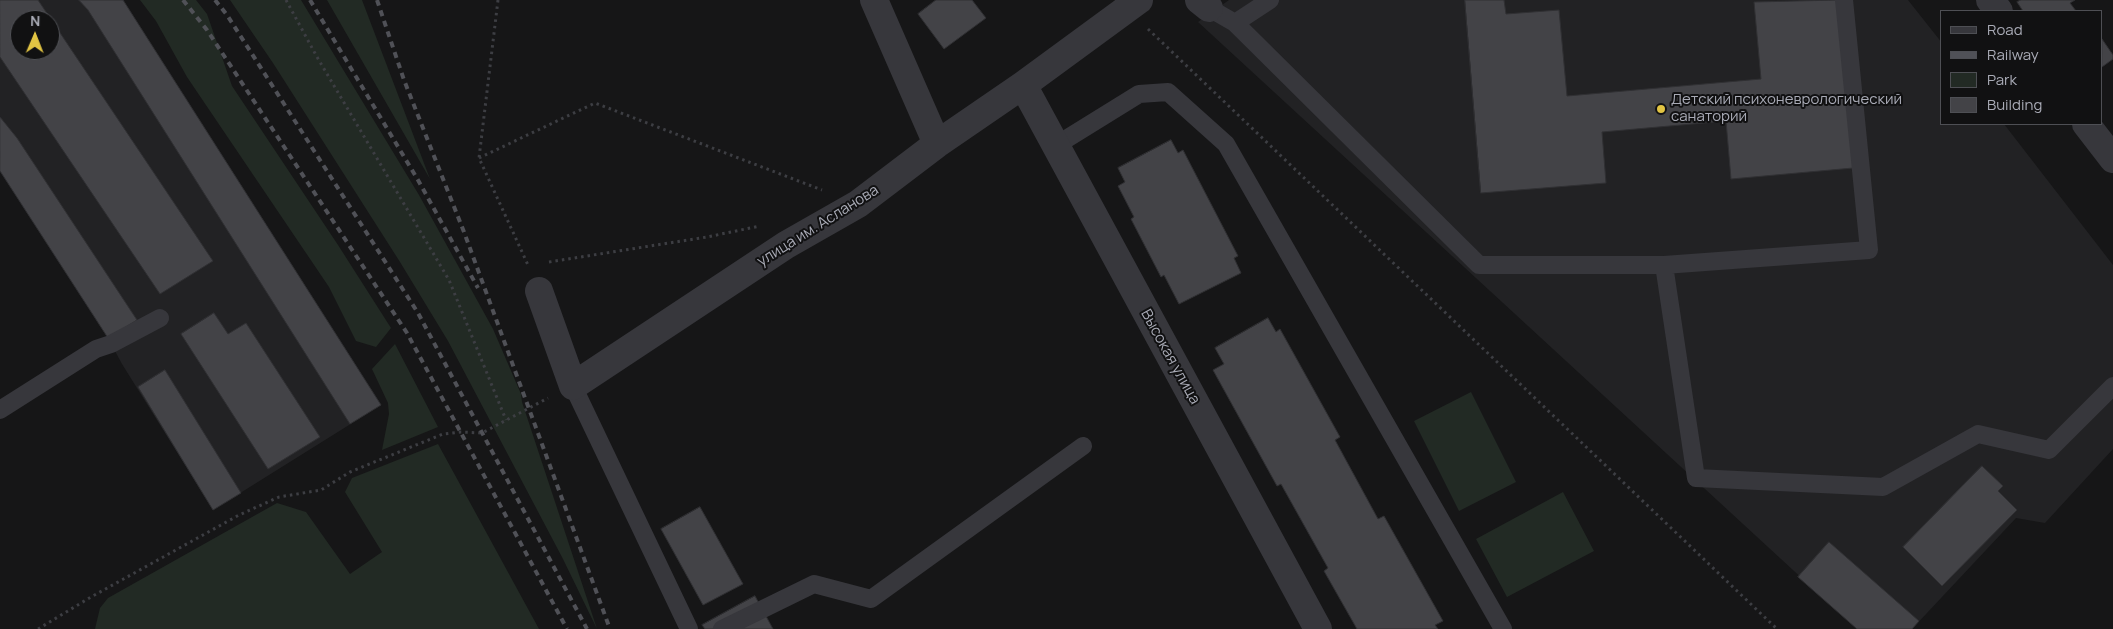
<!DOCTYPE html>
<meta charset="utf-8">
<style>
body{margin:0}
#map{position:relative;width:2113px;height:629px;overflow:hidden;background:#161617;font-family:Manrope,sans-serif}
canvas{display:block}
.legend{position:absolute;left:1940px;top:10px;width:162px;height:115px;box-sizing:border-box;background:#111112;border:1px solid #4e4f54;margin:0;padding:6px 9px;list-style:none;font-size:15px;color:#a9abb6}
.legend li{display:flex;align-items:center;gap:10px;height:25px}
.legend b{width:25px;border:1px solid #4e4f54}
.north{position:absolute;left:10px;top:10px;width:50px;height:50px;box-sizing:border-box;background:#111112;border:1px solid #4e4f54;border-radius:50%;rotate:1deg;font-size:14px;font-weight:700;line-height:20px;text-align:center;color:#a9abb6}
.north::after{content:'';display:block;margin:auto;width:18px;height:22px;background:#e2c443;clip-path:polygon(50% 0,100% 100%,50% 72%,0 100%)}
</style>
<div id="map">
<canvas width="2113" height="629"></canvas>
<ul class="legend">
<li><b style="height:6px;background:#37373c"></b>Road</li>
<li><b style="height:6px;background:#505157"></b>Railway</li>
<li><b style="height:14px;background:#222a24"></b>Park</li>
<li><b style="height:14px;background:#434347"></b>Building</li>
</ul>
<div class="north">N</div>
</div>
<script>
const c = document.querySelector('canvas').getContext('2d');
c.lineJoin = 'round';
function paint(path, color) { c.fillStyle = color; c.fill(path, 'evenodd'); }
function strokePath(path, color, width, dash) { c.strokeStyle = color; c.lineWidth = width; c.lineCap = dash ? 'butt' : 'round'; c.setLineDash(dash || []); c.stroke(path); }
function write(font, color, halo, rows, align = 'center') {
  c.font = font + ' Manrope,sans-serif'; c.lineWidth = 4; c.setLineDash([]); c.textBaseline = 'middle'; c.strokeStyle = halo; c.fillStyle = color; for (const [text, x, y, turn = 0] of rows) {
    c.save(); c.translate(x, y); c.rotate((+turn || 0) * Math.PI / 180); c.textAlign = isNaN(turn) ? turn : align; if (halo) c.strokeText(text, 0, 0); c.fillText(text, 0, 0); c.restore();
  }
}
paint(new Path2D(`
 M0,0h123l258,405 -168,105 -91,-146 -14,-26 -108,-167zM20,20h30v30h-30z
 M1229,0h679l34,43v81h62l109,141v184l-68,74 -29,-5 -104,111h-55l-659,-607z`), '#222224');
paint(new Path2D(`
 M140,0h56l11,14 25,72 106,159 53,83 -15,19 -20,-6 -27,-54 -142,-210 -31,-56z
 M230,0h71l118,195 74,134 28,65 1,8 75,227 -34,-70 -115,-218 -48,-79 -127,-199z
 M327,0h35l68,179z
 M395,344l43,83 -56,23 7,-36 -1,-11 -16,-34z
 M1471,392l45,90 -57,29 -45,-90z
 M438,444l101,185h-444l5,-21 8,-10 169,-95 29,9 44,62 32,-22 -37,-60 7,-14z
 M1563,492l31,59 -87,46 -31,-58z`), '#222a24');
const building = new Path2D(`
 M0,0h38l175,261 -53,33 -160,-237zM20,20h30v30h-30z
 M79,0h44l258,405 -31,19 -262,-414z
 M936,0h36l14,18 -42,31 -26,-35z
 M1465,0h39l2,14 53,-4 8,86 194,-17 -7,-77 84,-2 15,168 -122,11 -5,-58 -124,11 4,51 -125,10z
 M2021,0h54l-5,3 6,8h-53l-6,-9z
 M2102,39l11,16v4l-11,8z
 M0,117l17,21 120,182 -29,18 -108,-167z
 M1171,140l7,13 5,-3 55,106 -4,2 7,15 -62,31 -15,-29 -3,2 -30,-58 3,-2 -16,-31 7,-4 -7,-14z
 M214,313l14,21 18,-11 74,114 -52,32 -87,-135z
 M1268,318l8,14 4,-3 60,108 -5,3 43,79 6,-3 59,105 -8,4 3,4h-81l-33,-58 4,-3 -47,-84 -4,2 -64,-116 11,-6 -9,-16z
 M165,370l76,123 -28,17 -75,-123z
 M1982,466l21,20 -5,5 19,19 -75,76 -39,-39z
 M700,507l43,77 -40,21 -42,-76z
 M1829,542l90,79 -7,8h-55l-59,-52z
 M755,596l18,33h-68l-3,-4z`);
paint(building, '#434347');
strokePath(building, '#303033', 1);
strokePath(new Path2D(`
 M286,0l31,57 132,223 57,140
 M498,0l-19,158 49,107
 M1148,29l629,600
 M479,158l116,-55 227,87
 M549,262l158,-25 53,-11
 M38,629l53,-32 148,-82 40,-18 42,-7 29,-18 93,-38 18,-2 21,1 66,-35`), '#3d3e43', 3, [2.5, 4]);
strokePath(new Path2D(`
 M1209,8l26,15 244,242h185l32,213 187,9 95,-53 71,16 64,-64
 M1235,23l35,-23
 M1055,146l84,-52 29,-2 58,52 277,485
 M1664,265l205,-15 -25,-250
 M573,386l116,243
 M0,410l96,-61 15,-5 49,-26
 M722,629l92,-45 57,15 212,-153`), '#37373c', 18);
strokePath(new Path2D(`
 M874,0l63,144
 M1199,0l10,8
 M1990,0l9,11
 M1023,85l295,544
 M2086,124l27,35
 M539,291l34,95 213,-141 72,-41 79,-60 86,-59 116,-85`), '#37373c', 28);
strokePath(new Path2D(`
 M183,0l24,30 200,303 160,296
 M215,0l12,15 191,298 169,316
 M310,0l108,180 60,108
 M377,0l27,80 60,152 146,397`), '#505157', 4, [6, 5]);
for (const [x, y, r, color] of [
 [1661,109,5,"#e2c443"]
]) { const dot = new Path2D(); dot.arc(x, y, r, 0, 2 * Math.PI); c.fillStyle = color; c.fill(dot); strokePath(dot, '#111112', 2); }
write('15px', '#a9abb6', '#111112', [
 ["Детский психоневрологический",1671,100],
 ["санаторий",1671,117]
], 'left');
write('15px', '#a9abb6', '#111112', [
 ["улица им. Асланова",818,226,-32],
 ["Высокая улица",1170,357,61]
]);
</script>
